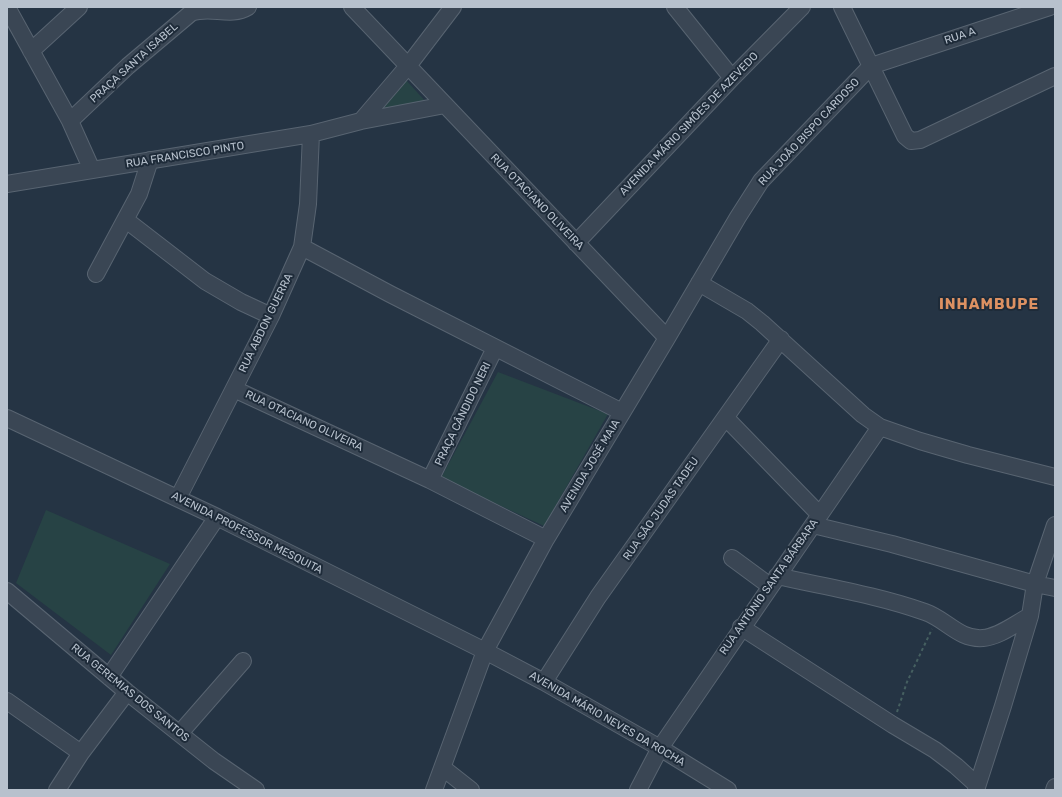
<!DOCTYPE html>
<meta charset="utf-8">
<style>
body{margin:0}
#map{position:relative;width:1062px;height:797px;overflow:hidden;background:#253444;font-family:Rubik,sans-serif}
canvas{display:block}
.frame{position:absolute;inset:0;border:8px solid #b7c1cd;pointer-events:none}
</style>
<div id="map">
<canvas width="1062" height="797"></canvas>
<div class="frame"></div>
</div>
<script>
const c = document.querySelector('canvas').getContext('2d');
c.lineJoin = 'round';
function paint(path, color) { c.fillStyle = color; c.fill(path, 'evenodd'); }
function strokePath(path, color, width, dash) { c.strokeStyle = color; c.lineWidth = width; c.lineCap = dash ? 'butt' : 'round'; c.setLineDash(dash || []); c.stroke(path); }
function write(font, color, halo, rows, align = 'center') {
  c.font = font + ' Rubik,sans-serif'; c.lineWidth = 4; c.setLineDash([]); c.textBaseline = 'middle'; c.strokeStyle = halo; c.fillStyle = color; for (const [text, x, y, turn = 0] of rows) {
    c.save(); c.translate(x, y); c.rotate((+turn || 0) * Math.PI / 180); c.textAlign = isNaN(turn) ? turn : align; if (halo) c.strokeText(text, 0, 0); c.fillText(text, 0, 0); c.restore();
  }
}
paint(new Path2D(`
 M406,80l21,23 -45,7z
 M498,372l110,42 -64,112 -103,-48z
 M46,510l124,54 -59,91 -95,-72z`), '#274345');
const minor = new Path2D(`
 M7,7l63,114 22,49
 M352,7l315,331
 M675,7l57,71
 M842,7l63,129 6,5 9,-1 135,-64
 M31,51l48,-44
 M70,121l58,-55 63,-53c19,-8 39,5 57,-6
 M361,121l47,-55 45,-59
 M7,184l304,-50 50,-13 84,-16
 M126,220l79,61 36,21 30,14
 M576,243l156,-165 70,-71
 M302,247l88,47 232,118
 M96,274l43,-80 11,-34
 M699,283l48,28 15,12 101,92 17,12 40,14 48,14 87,22
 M234,389l196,91 116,59
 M7,418l210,99 268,134 59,31 116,66 68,42
 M726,418l93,96
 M430,480l65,-132
 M178,498l93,-182 31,-69 6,-43 3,-70
 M813,525l79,19 143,40 20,4
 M732,558l38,28
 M777,576c49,11 100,19 148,36 21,7 34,28 58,26 16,-1 33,-15 47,-22
 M7,591l120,101 87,69 42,29
 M741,627l152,98 42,25 21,16 21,19
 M109,677l108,-160
 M544,682l54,-85 183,-258
 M7,701l74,52
 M180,733l63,-72
 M443,768l28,22
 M57,790l24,-37 46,-61
 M434,790l51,-139 61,-112 121,-201 71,-121 23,-36 110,-115 179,-59
 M638,790l22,-42 220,-321
 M976,790l27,-84 27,-90 5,-32 20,-59
 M1054,790l1,-3`);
strokePath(minor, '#586471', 18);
strokePath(new Path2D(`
 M897,712l10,-30 25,-53`), '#466061', 2, [3, 3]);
strokePath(minor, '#3a4654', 16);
write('11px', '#b7c1cd', '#1e2b39', [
 ["RUA A",960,36,-18],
 ["PRAÇA SANTA ISABEL",134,63,-42],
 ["AVENIDA MÁRIO SIMÕES DE AZEVEDO",689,124,-46],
 ["RUA JOÃO BISPO CARDOSO",809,132,-47],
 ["RUA FRANCISCO PINTO",185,155,-9],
 ["RUA OTACIANO OLIVEIRA",537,202,46],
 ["RUA ABDON GUERRA",266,323,-64],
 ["PRAÇA CÂNDIDO NERI",463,414,-64],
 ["RUA OTACIANO OLIVEIRA",304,421,25],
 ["AVENIDA JOSÉ MAIA",590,466,-59],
 ["RUA SÃO JUDAS TADEU",661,509,-55],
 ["AVENIDA PROFESSOR MESQUITA",247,533,27],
 ["RUA ANTÔNIO SANTA BÁRBARA",769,587,-55],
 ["RUA GEREMIAS DOS SANTOS",130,693,39],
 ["AVENIDA MÁRIO NEVES DA ROCHA",607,719,30]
]);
c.letterSpacing = '1px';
write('bold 15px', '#dd9162', '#1e2b39', [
 ["INHAMBUPE",989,305]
]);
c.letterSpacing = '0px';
</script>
